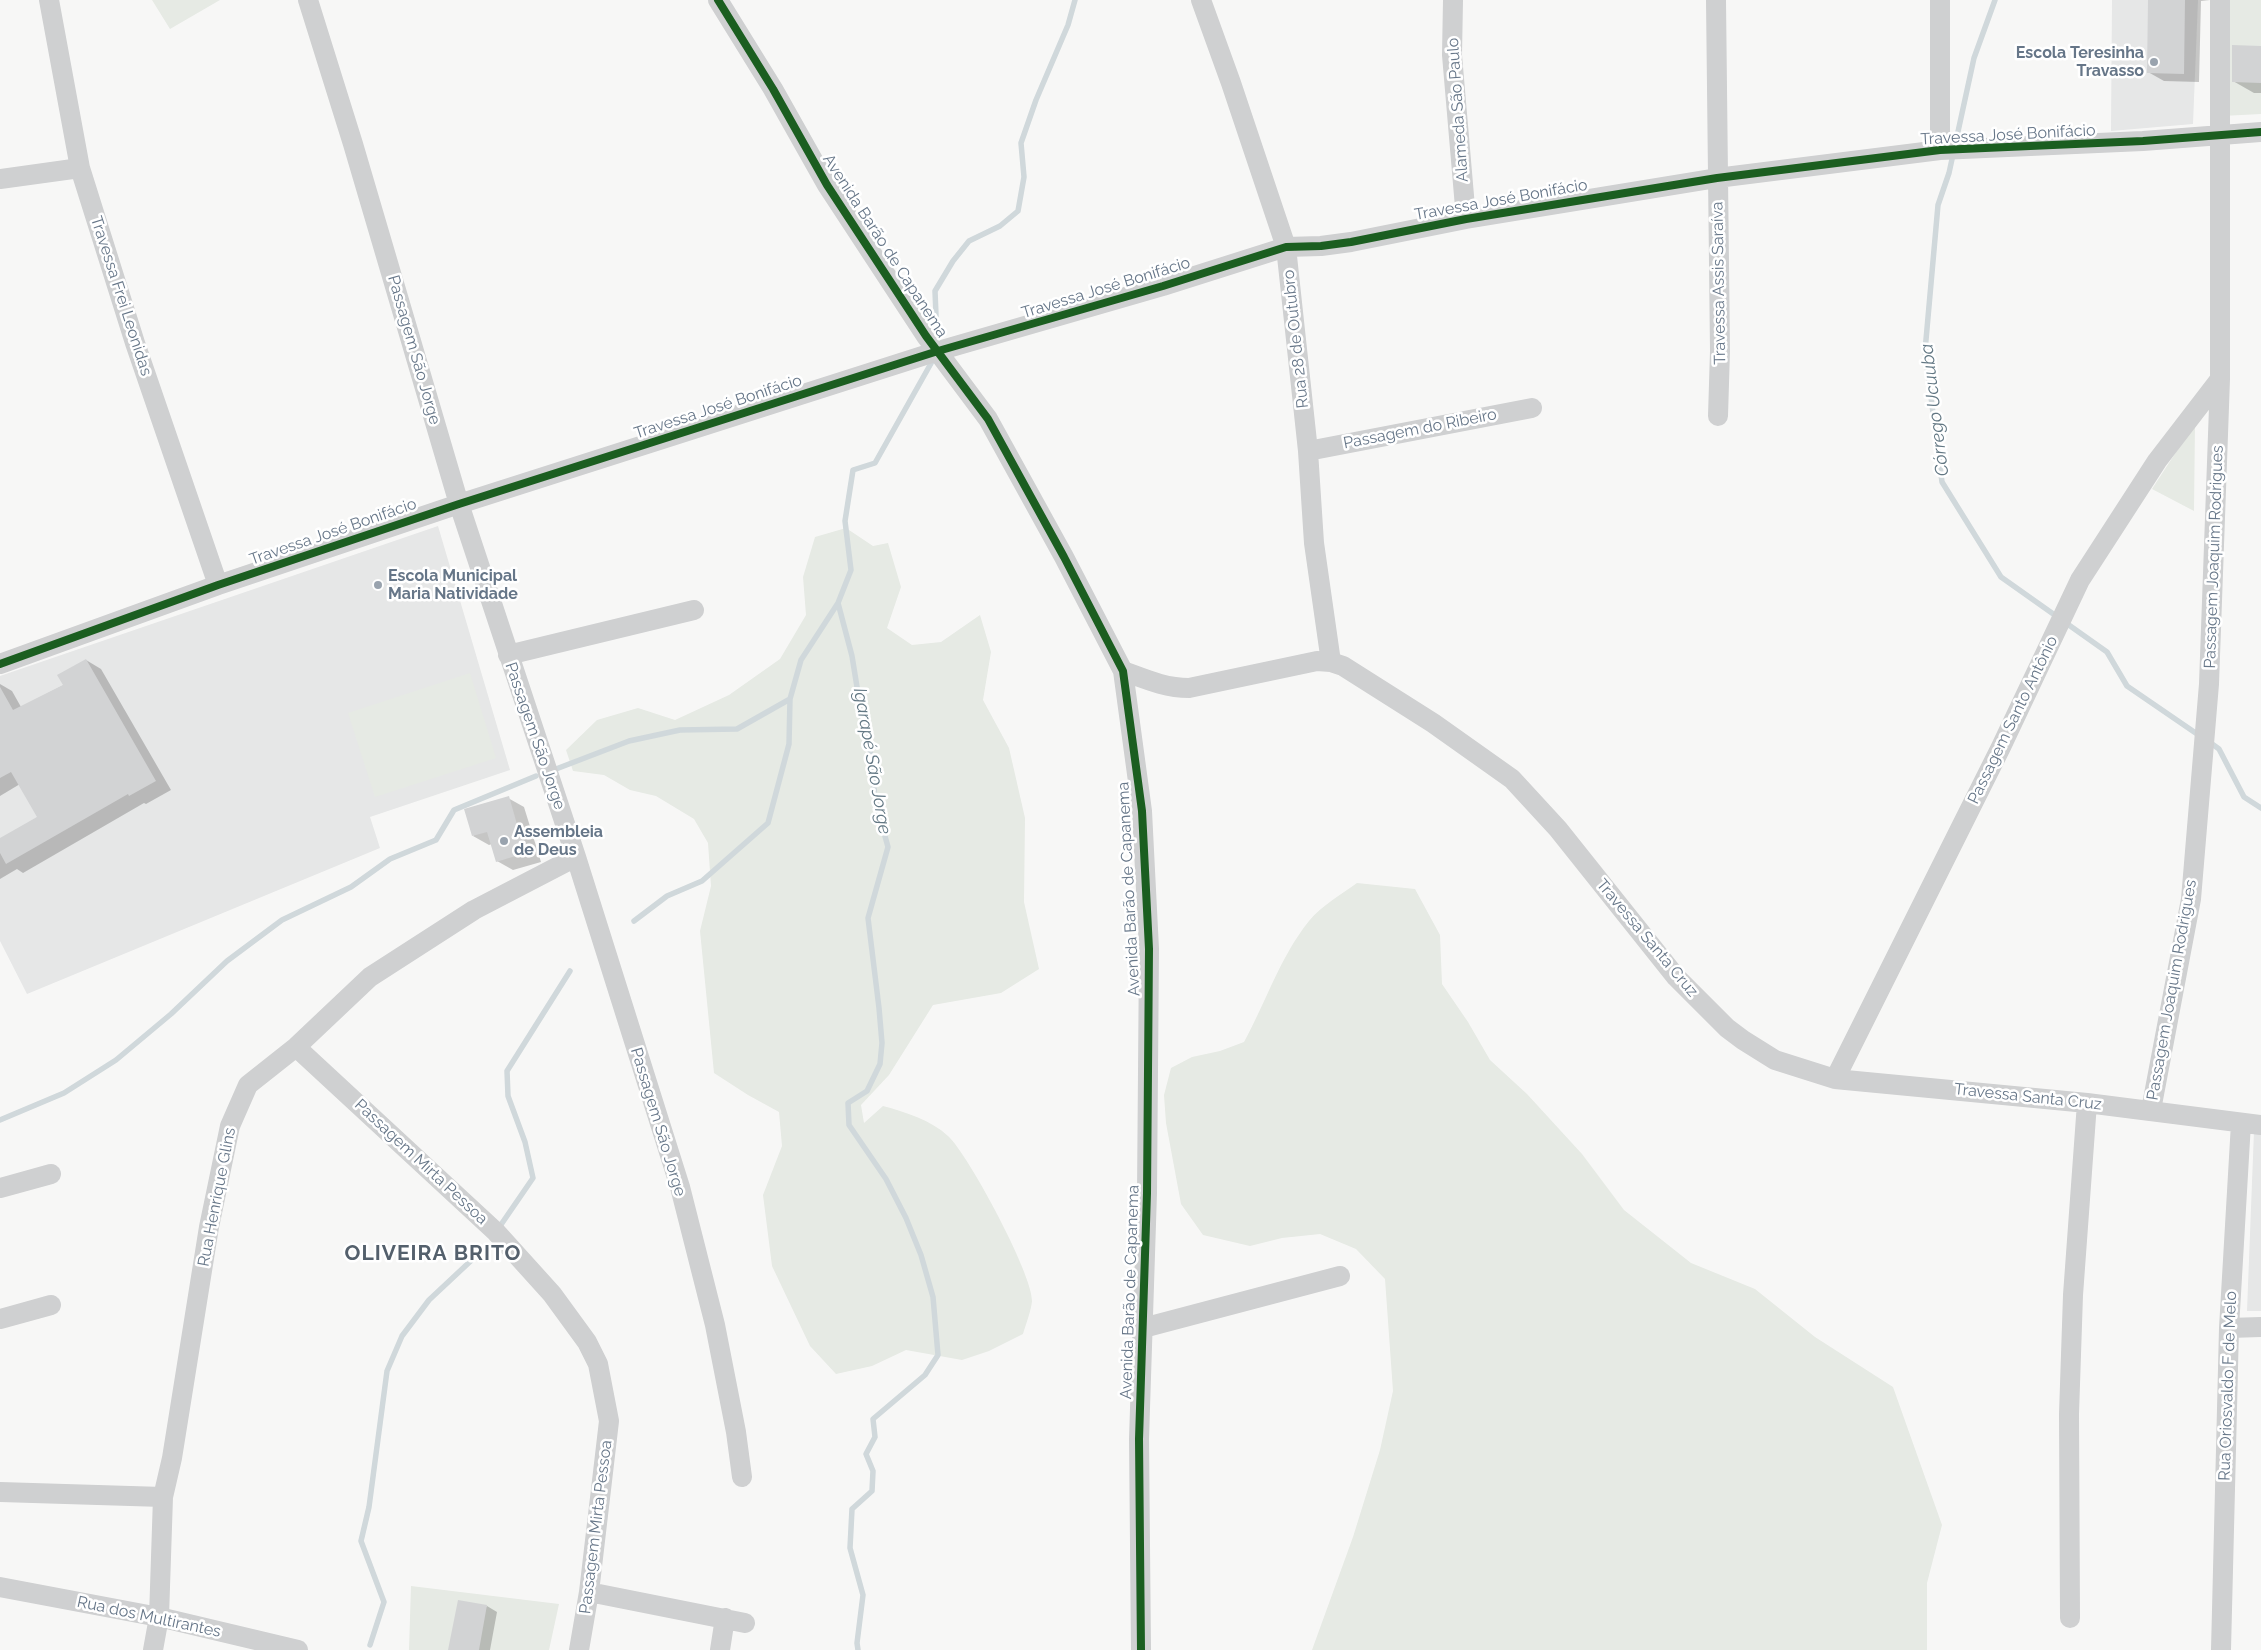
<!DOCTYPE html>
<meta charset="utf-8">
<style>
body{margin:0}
canvas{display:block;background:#f7f7f6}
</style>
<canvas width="2261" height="1650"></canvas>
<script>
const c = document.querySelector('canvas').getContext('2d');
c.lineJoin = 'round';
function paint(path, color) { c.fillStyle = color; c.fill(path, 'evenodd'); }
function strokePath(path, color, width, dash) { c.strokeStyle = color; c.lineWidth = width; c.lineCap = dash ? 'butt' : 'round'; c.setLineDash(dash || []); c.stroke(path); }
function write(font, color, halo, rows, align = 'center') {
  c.font = font + ' Raleway,sans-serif'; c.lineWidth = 5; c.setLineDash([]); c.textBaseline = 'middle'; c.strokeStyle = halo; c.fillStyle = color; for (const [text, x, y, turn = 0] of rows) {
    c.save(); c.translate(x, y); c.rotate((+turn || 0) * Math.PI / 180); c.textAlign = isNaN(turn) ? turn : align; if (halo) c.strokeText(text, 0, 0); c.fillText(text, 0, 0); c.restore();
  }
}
paint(new Path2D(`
 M2112,0h86l-5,124 -82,7z
 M438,526l72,244 -140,47 10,31 -353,146 -27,-53v-265z
 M2254,1131l7,1v179h-14z`), '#e6e7e7');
paint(new Path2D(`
 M152,0h68l-50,29z
 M2229,0h32v114l-39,2z
 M2195,423l-1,88 -42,-22z
 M846,528l27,18 15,-3 13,44 -14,41 25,17 29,-3 39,-27 11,37 -8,48 26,48 16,70 -1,84 15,67 -38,24 -68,12 -44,70 -28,30 3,18 19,-17c22,6 48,14 65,30 20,18 85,139 84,165 -1,10 -6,23 -9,33l-34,17 -27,9 -56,-10 -34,16 -36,8 -26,-28 -38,-80 -9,-71 19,-49 -3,-34 -31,-17 -34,-22 -14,-142 11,-45 -3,-43 -14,-24 -38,-23 -26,-6 -26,-15 -31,-4 -7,-21 31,-30 41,-12 37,12 54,-25 51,-36 26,-44 -3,-38 12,-40z
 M470,673l26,85 -121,39 -27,-84z
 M1357,883l58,6 25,46 2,49 26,38 22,38 37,34 55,60 42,56 67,53 64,26 60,48 78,50 49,138 -15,58v67h-615l41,-113 27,-87 13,-59 -8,-112 -29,-30 -36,-15 -38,4 -32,8 -47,-11 -22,-31 -15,-81 -2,-28 7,-27 21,-11 28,-6 24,-9c22,-40 36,-85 65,-121 11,-14 34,-28 48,-38z
 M411,1586l148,18 -10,46h-140z`), '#e6eae4');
paint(new Path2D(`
 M2150,0h60l-9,1 -2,81 -35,-1 -16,-9z
 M2261,48v45h-7l-21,-12z
 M86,660l15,9 70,121 -25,14 -2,-1 -121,70 -6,-4 -17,10v-39l38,-23 -18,-33 -20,12v-112l12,7 9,16 43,-22z
 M508,798l16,9 17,55 -28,8 -16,-9 -5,-17 -3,1 -16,-9z
 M487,1606l10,6 -7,38h-39z`), '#0003');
strokePath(new Path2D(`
 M1995,0l-21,58 -25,115 -11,32 -13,146 17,131 59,95 106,75 20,34 73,50
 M937,340l-2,-49 18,-30 16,-20 31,-15 18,-15 6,-34 -3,-34 15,-43 32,-75 7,-25
 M2208,741l11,8 25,48 17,11
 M556,769l73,-28 51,-11 57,-1 53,-30 11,-39 37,-57
 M634,921l33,-25 35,-15 66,-58 21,-79 1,-45
 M0,1120l64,-27 52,-33 55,-46 56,-53 55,-41 69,-33 39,-28 46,-19 18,-30 82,-34
 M498,1229l35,-51 -8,-36 -17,-46 -1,-25 63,-100
 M370,1645l14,-43 -23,-61 8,-34 18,-136 15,-35 27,-36 47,-44
 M858,1650l-1,-7 6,-48 -13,-47 2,-39 20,-18 1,-20 -7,-17 9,-17 -2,-18 52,-44 13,-20 -5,-58 -12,-42 -15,-37 -20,-39 -37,-54 -1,-22 19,-12 13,-27 2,-21 -3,-35 -11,-90 20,-71 -13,-47 -3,-40 -10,-42 -10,-62 -14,-53 13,-33 -6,-49 8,-51 22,-7 59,-105`), '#d0d8db', 5.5);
paint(new Path2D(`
 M2148,0h37l-1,74 -37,-1z
 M2232,45l29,1v37l-29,-1z
 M86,659l70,122 -27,15 -1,-2 -122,70 -6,-11v-15l37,-21 -26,-45 -11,6v-91l13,23 50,-25 -6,-10z
 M509,796l16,57 -29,9 -9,-30 -15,4 -8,-27z
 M458,1600l29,5 -8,45h-31z`), '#d2d3d4');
strokePath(new Path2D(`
 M49,0l31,168 55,175 83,242
 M308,0l45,144 106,360 117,353 104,330 35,138 21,107 6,45
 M718,0l55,89 54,96 99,151 62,83 76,138 59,114 19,140 7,138 -2,244 -8,246 2,211
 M1201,0l30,83 55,164 22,204 6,92 17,119
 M1453,0l-1,55 14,164
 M1716,0l4,351 -2,65
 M1940,150v-150
 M0,179l80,-11
 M1308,451l224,-43
 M508,655l186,-45
 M0,664l218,-79 241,-81 479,-153 225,-65 123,-39 35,-1 30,-4 115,-23 251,-41 223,-28 203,-9 118,-9
 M1123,671c22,8 42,17 66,17l128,-27 14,1 12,4 90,57 79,56 46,50 118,148 51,51 16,12 32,20 60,19 252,24 174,22
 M296,1047l200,185 56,62 35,48 11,22 11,57 -20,171 -10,58
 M1835,1079l166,-332 79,-167 77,-119 63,-82
 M2151,1110l40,-211 18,-215 11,-305v-379
 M0,1188l51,-14
 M0,1319l51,-14
 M1143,1328l197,-52
 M2229,1328l32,-1
 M0,1492l163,5
 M0,1587l159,30 139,33
 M589,1592l156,31
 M2070,1618l-1,-204 4,-119 14,-192
 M153,1650l6,-33 4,-120 9,-39 37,-231 21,-101 18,-41 48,-38 74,-70 104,-67 102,-53
 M720,1650l5,-32
 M2221,1650l8,-322 12,-205`), '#cfd0d1', 20);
strokePath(new Path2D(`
 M718,0l55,89 54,96 99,151 62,83 76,138 59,114 19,140 7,138 -2,244 -8,246 2,211
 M0,664l218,-79 241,-81 479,-153 225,-65 123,-39 35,-1 30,-4 115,-23 251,-41 223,-28 203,-9 118,-9`), '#1b5e20', 8);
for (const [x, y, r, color] of [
 [2154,62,5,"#99a3ae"],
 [378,585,5,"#99a3ae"],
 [504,841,5,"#99a3ae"]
]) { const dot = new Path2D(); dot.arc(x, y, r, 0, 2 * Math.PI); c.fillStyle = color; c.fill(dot); strokePath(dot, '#fff', 2); }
write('bold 16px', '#667688', '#fff', [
 ["Escola Teresinha",2144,53,"right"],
 ["Travasso",2144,71,"right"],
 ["Escola Municipal",388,576],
 ["Maria Natividade",388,594],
 ["Assembleia",514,832],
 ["de Deus",514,850]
], 'left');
write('16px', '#667688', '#fff', [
 ["Alameda São Paulo",1458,110,-94],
 ["Travessa José Bonifácio",2008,135,-3],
 ["Travessa José Bonifácio",1501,200,-10],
 ["Avenida Barão de Capanema",885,246,57],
 ["Travessa Assis Saraíva",1719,283,-91],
 ["Travessa José Bonifácio",1106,288,-17],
 ["Travessa Frei Leonidas",121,296,72],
 ["Rua 28 de Outubro",1296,339,-96],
 ["Passagem São Jorge",414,350,74],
 ["Travessa José Bonifácio",718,407,-18],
 ["Passagem do Ribeiro",1420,429,-11],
 ["Travessa José Bonifácio",333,532,-19],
 ["Passagem Joaquim Rodrigues",2214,557,-88],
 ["Passagem Santo Antônio",2013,720,-64],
 ["Passagem São Jorge",535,736,71],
 ["Avenida Barão de Capanema",1129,889,-93],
 ["Travessa Santa Cruz",1647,938,50],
 ["Passagem Joaquim Rodrigues",2172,990,-80],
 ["Travessa Santa Cruz",2028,1097,6],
 ["Passagem São Jorge",658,1122,73],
 ["Passagem Mirta Pessoa",421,1162,43],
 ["Rua Henrique Glins",217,1197,-79],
 ["Avenida Barão de Capanema",1130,1292,-88],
 ["Rua Oriosvaldo F de Melo",2228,1386,-88],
 ["Passagem Mirta Pessoa",596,1527,-83],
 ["Rua dos Multirantes",149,1617,12]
]);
write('italic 18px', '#627783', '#fff', [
 ["Córrego Ucuuba",1935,410,-97],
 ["Igarapé São Jorge",872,761,80]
]);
c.letterSpacing = '1px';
write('bold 21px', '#54606c', '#fff', [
 ["OLIVEIRA BRITO",433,1254]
]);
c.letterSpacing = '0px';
</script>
